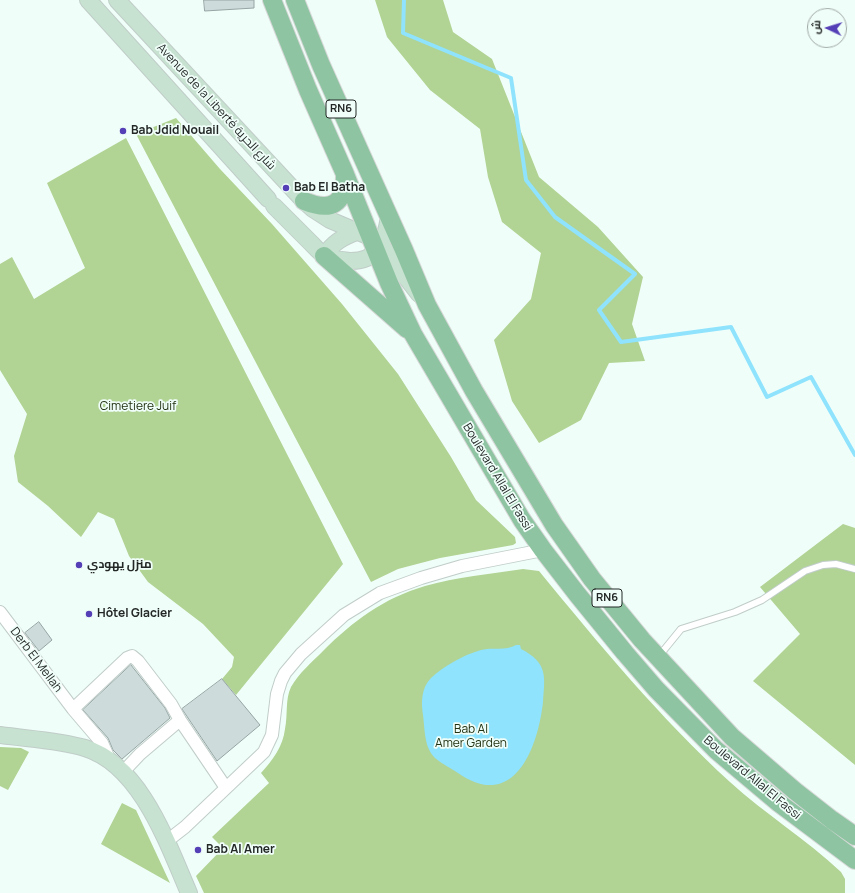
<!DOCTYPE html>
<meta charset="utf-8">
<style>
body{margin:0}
#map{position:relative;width:855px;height:893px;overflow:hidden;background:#f0fef9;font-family:Manrope,Cairo,sans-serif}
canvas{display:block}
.north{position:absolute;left:807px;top:8px;width:40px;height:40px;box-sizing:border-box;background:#f0fef9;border:1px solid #9ea8a5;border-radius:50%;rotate:274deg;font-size:11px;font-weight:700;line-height:16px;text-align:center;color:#232827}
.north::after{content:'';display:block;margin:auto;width:14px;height:18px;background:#553fb7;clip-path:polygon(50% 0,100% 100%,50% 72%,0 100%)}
</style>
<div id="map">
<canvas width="855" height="893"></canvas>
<div class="north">ش</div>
</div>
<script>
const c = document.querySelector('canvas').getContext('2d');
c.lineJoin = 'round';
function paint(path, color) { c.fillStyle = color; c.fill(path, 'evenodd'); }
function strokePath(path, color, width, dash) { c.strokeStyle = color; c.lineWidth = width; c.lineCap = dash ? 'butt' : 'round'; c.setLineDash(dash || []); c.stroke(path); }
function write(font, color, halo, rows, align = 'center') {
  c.font = font + ' Manrope,Cairo,sans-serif'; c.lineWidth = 3.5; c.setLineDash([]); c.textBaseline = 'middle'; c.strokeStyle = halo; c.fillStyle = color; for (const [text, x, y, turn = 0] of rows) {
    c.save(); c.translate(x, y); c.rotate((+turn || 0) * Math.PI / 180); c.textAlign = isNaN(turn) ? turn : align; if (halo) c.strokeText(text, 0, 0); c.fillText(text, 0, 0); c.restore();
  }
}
paint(new Path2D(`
 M375,0h68l10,32 39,27 47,118 59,50 45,50 -11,47 13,37 -36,2 -28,57 -42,23 -27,-42 -18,-61 37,-41 10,-46 -39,-31 -14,-45 -8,-48 -50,-39 -43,-53z
 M176,118l44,51 52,55 70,80 56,70 53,83 25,43 39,37 1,6 -3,2 -73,13 -42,11 -27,13 -235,-448z
 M126,138l217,426 -107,131 -14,-16 10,-12 2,-10 -31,-33 -55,-42 -19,-26 -15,-37 -16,-7 -17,25 -33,-31 -30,-24 -4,-26 13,-42 -27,-44v-106l12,-7 22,42 51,-31 -38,-85z
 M843,524l12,4v237l-102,-84 47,-47 -40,-47z
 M523,569l16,2c60,73 121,147 191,211 35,32 76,57 111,90l4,7v14h-641l-8,-17 27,-28 -11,-11 57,-54 -8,-10c12,-13 22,-27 24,-44 3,-14 0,-30 6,-42 8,-14 21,-25 32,-36 30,-30 61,-53 102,-65 31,-9 66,-12 98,-17z
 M0,747l21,1 8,4 -21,38 -8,-4z
 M122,803l14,7 34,73 -69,-39z`), '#b1d394');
paint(new Path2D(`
 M516,645h4l1,4c27,14 24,27 22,53 -5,46 -29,110 -85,71 -7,-5 -16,-9 -23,-15 -11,-11 -10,-28 -12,-43 -2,-12 -2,-27 8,-37 13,-12 32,-23 50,-28 11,-3 25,1 35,-5z`), '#8fe3fd');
strokePath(new Path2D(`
 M404,0l-1,33 108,45 15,102 29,37 80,57 -36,36 22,32 110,-15 36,70 44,-20 44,78`), '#8fe3fd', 4);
const building = new Path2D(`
 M204,0h50v8l-49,3z
 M39,622l13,18 -13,11 -14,-18z
 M131,665l34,43 5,10 -48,41 -9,-9 -5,-12 -25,-28z
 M222,679l38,46 -43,36 -35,-52z`);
paint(building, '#cddbdb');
strokePath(building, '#96a4a4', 1);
const lane = new Path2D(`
 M659,656l22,-27 54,-17 27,-12 43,-29 18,-6 13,-1 19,5`);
const street = new Path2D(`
 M0,612l73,97
 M110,761l-8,-18 -29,-34 54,-51 5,-2 6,5 33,43 9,16 46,68
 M123,772l17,-18 40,-34
 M167,841l18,-14 79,-75 8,-17 5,-41 4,-13 4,-8 16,-19 43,-39 36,-22 41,-15 41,-12 81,-16`);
const secondary = new Path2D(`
 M88,0l180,199
 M117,0l187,201 9,8 17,11 40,17 11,8 38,49
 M274,206c12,12 25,25 37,37 4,4 9,10 14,13 6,3 17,4 24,5 29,1 36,-19 40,-44
 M324,256c9,-13 18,-19 33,-24
 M0,735c28,4 58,5 85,13 56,17 83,97 104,145`);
const primary = new Path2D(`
 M272,0l36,90 37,84 44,109 24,51 109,186 21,30 34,44 48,59 31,36 60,61 63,53 76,57
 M295,0l26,65 83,185 23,55 47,86 80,134 38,54 50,61 90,97 63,54 37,29 23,16
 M304,201c27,11 41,4 41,-27
 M324,256l83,73`);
strokePath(lane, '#c0cdc9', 8);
strokePath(street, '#c0cdc9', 14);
strokePath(secondary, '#c0cdc9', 18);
strokePath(primary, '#d7d8d8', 20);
strokePath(lane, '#fff', 6);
strokePath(street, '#fff', 12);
strokePath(secondary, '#c7e2d0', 16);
strokePath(primary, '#8fc4a2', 18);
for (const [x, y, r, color] of [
 [123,131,4,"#553fb7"],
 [286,188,4,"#553fb7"],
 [79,565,4,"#553fb7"],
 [89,614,4,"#553fb7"],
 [198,850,4,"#553fb7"]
]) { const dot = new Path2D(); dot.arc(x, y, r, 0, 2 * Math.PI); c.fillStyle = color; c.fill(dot); strokePath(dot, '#f0fef9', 1.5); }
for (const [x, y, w] of [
 [341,109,30],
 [607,598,30]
]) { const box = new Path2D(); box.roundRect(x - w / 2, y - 9, w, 18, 3); c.fillStyle = '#f0fef9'; c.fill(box); strokePath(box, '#232827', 1); }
write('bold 11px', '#232827', null, [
 ["RN6",341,109],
 ["RN6",607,598]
]);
write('12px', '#232827', '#f0fef9', [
 ["Avenue de la Liberté شارع الحرية",216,107,47],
 ["Boulevard Allal El Fassi",497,477,59],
 ["Derb El Mellah",36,660,53],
 ["Boulevard Allal El Fassi",752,778,40]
]);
write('bold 12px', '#232827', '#f0fef9', [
 ["Bab Jdid Nouail",131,131],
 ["Bab El Batha",294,188],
 ["منزل يهودي",87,565],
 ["Hôtel Glacier",97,614],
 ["Bab Al Amer",206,850]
], 'left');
write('12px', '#213111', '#f0fef9', [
 ["Cimetiere Juif",138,407],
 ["Bab Al",471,730],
 ["Amer Garden",471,744]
]);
</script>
